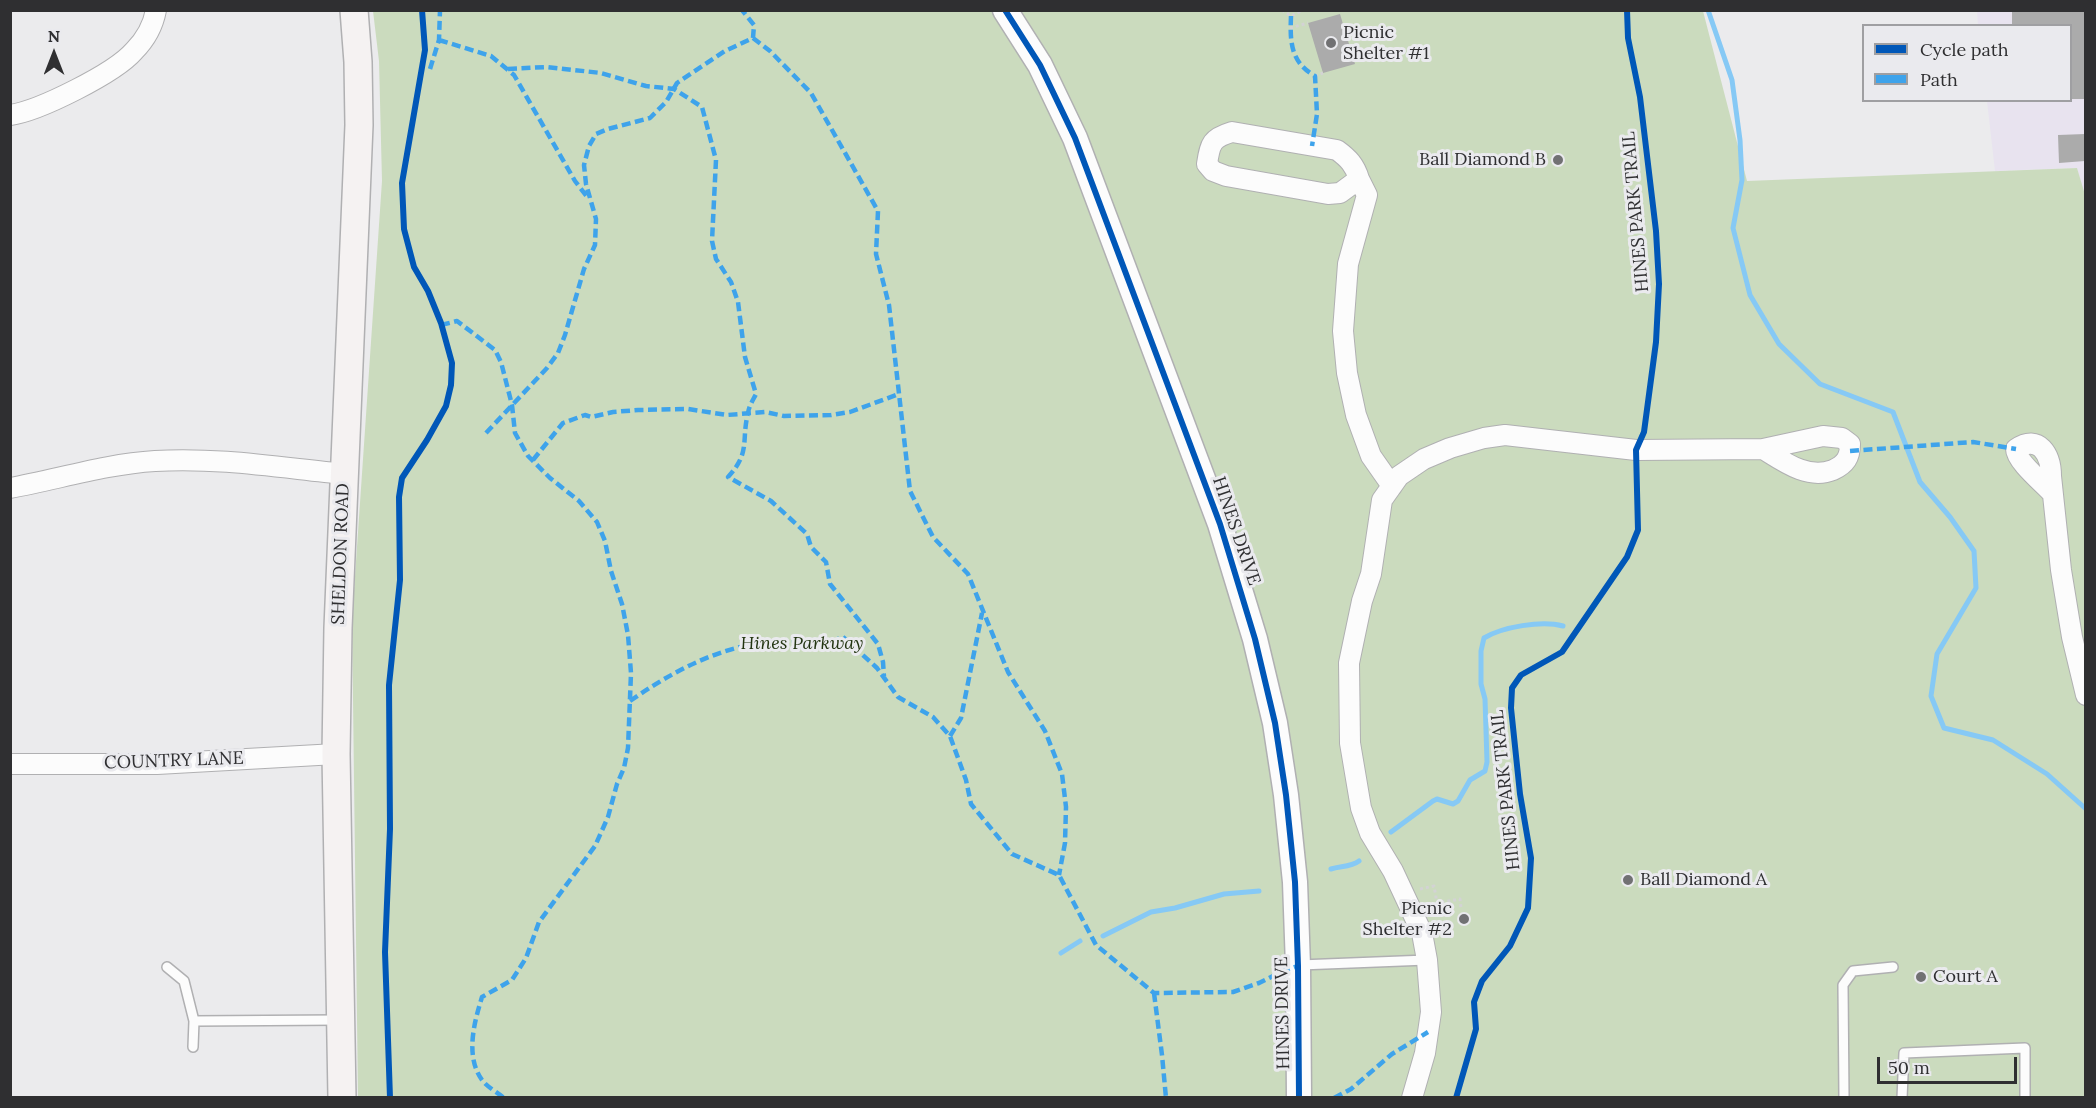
<!DOCTYPE html>
<style>
body{margin:0}
#map{position:relative;width:2096px;height:1108px;overflow:hidden;background:#ebebed;font-family:Lora,serif}
canvas{display:block}
.frame{position:absolute;inset:0;border:12px solid #2f2f31;pointer-events:none}
.legend{position:absolute;left:1862px;top:24px;width:210px;height:78px;box-sizing:border-box;background:#eaeaee;border:2px solid #9f9fa2;margin:0;padding:8px 10px;list-style:none;font-size:18px;color:#2f2f31}
.legend li{display:flex;align-items:center;gap:12px;height:30px}
.legend b{width:30px;border:2px solid #9f9fa2}
.north{position:absolute;left:24px;top:24px;width:60px;height:60px;-webkit-text-stroke:4px #eaeaee;paint-order:stroke;rotate:0deg;font-size:16px;font-weight:700;line-height:24px;text-align:center;color:#2f2f31}
.north::after{content:'';display:block;margin:auto;width:21px;height:27px;background:#2f2f31;clip-path:polygon(50% 0,100% 100%,50% 72%,0 100%)}
.scale{position:absolute;left:1877px;top:1057px;width:140px;height:27px;box-sizing:border-box;border:3px solid #2f2f31;border-top:0;padding-left:8px;font-size:18px;line-height:21px;white-space:nowrap;color:#2f2f31;-webkit-text-stroke:4px #eaeaee;paint-order:stroke}
</style>
<div id="map">
<canvas width="2096" height="1108"></canvas>
<div class="frame"></div>
<ul class="legend">
<li><b style="height:8px;background:#0057b8"></b>Cycle path</li>
<li><b style="height:8px;background:#3ea3eb"></b>Path</li>
</ul>
<div class="north">N</div>
<div class="scale">50 m</div>
</div>
<script>
const c = document.querySelector('canvas').getContext('2d');
c.lineJoin = 'round';
function paint(path, color) { c.fillStyle = color; c.fill(path, 'evenodd'); }
function strokePath(path, color, width, dash) { c.strokeStyle = color; c.lineWidth = width; c.lineCap = dash ? 'butt' : 'round'; c.setLineDash(dash || []); c.stroke(path); }
function write(font, color, halo, rows, align = 'center') {
  c.font = font + ' Lora,serif'; c.lineWidth = 6; c.setLineDash([]); c.textBaseline = 'middle'; c.strokeStyle = halo; c.fillStyle = color; for (const [text, x, y, turn = 0] of rows) {
    c.save(); c.translate(x, y); c.rotate((+turn || 0) * Math.PI / 180); c.textAlign = isNaN(turn) ? turn : align; if (halo) c.strokeText(text, 0, 0); c.fillText(text, 0, 0); c.restore();
  }
}
paint(new Path2D(`
 M1977,11h108v187l-8,-30 -82,3 -8,-70 83,-1v-74l-92,-1z`), '#e8e3ef');
paint(new Path2D(`
 M373,11h1330l44,170 330,-13 9,30 -1,899 -1727,1 -6,-478 30,-439 -3,-120z`), '#cbdbbe');
strokePath(new Path2D(`
 M1708,10l24,70 8,60 2,40 -9,48 17,67 29,49 41,40 73,28 27,70 30,35 24,34 2,37 -39,66 -6,42 13,32 49,12 54,34 39,35
 M1391,832l42,-31 4,-2 16,5 5,-3 12,-21 15,-9 2,-9 -2,-63 -4,-15v-33l3,-13c18,-11 58,-18 79,-12
 M1331,869c10,-3 20,-2 28,-8
 M1103,936l48,-24 24,-4 49,-14 35,-3
 M1061,953l19,-12`), '#86c9f5', 5);
paint(new Path2D(`
 M2012,10h73v89h-15v-73h-58z
 M1340,14l15,50 -32,9 -15,-50z
 M2085,134v27l-26,2 -1,-28z`), '#ababab');
const service = new Path2D(`
 M1300,965l127,-5
 M167,967l17,14 10,40
 M193,1047l1,-26 145,-1
 M1844,1098l-1,-113 10,-14 40,-4
 M1902,1098l2,-45 121,-5v50`);
const minor = new Path2D(`
 M10,115c29,-4 105,-42 124,-64 12,-12 19,-25 22,-41
 M1232,132l105,18c11,8 18,15 22,29l-19,14 -12,1 -102,-18 -13,-5 -6,-7c3,-21 5,-26 25,-32z
 M1359,179l8,16 -19,69 -5,67 4,42 9,42 15,41 21,30
 M10,488c49,-9 96,-24 145,-27 63,-4 127,7 189,13
 M2052,493c-9,-10 -36,-32 -36,-44 23,-16 35,6 35,27l10,94 11,67 14,58
 M10,764h147l179,-10
 M1412,1098l13,-45 6,-41 -4,-52 -5,-27 -29,-62 -23,-38 -9,-25 -11,-65 -1,-80 13,-62 9,-27 11,-74 17,-24 25,-17 26,-11 34,-10 21,-3 131,15 127,-1 60,-13 19,2 8,6c0,13 -4,20 -17,26 -25,10 -49,-8 -70,-21`);
const tertiary = new Path2D(`
 M1005,10l35,55 35,73 145,386 35,115 20,84 11,72 9,87 3,84 1,132`);
const secondary = new Path2D(`
 M342,1098l-6,-344 2,-126 21,-503 -1,-63 -4,-52`);
strokePath(service, '#b0b0b2', 12);
strokePath(minor, '#b0b0b2', 22);
strokePath(tertiary, '#b0b0b2', 27);
strokePath(secondary, '#b0b0b2', 30);
strokePath(new Path2D(`
 M1282,10l9,6 12,-6
 M1290,28l18,-5
 M1315,76l8,-3
 M1420,889l14,-3 3,17 23,-4 1,9`), '#d3d3d4', 3, [3, 3]);
strokePath(service, '#fcfcfc', 9);
strokePath(minor, '#fcfcfc', 20);
strokePath(tertiary, '#fcfcfc', 24);
strokePath(secondary, '#f5f2f2', 27);
strokePath(new Path2D(`
 M1291,16c-1,25 -1,46 24,60l2,38 -5,32
 M753,38l17,13 41,42 67,118 -2,43 13,51 21,186 23,46 35,37 40,98 37,59 17,43 4,33 -1,36 -6,32
 M439,40l52,16 23,19 61,106 13,17
 M430,69l9,-29 1,-30
 M508,69l39,-2 54,6 45,13 28,3 28,18 14,53 -4,81 4,18 15,23 7,20 7,55 11,37c-3,6 -7,12 -8,19 -7,28 3,39 -20,64l43,24 36,33 4,13 15,15 4,22 48,60 5,18 1,15
 M441,325l16,-4 38,29 6,12 11,43 3,28 13,23 22,22 29,23 18,21 8,19 6,30 11,33 6,31 3,38 -3,75 -4,20 -7,16 -9,33 -13,29 -56,76 -13,36 -14,22 -30,17c-8,26 -17,59 0,83 5,7 15,12 22,18
 M486,433l61,-65 11,-15 7,-18 19,-66 11,-24 1,-26 -10,-35 -2,-19 5,-19 7,-12 12,-5 42,-11 16,-16 11,-19 48,-32 28,-13 1,-13 -12,-15
 M1850,451l123,-9 43,7
 M533,460l30,-37 22,-8 6,2 22,-5 25,-2 50,-1 39,6 38,-3 19,4 47,-1 19,-3 49,-18
 M630,701c65,-45 123,-69 203,-58l9,-7 35,32 21,29 35,20 17,19 16,44 5,24 41,50 47,21 37,70 58,48 79,-1 26,-9 24,-12 15,-5
 M950,736l11,-18 21,-105
 M1154,993l8,62 4,43
 M1334,1098l17,-9 41,-35 36,-22`), '#3ea3eb', 4.5, [9, 4.5]);
strokePath(new Path2D(`
 M1005,10l35,55 35,73 145,386 35,115 20,84 11,72 9,87 3,84 1,132
 M390,1098l-5,-146 5,-123 -1,-144 11,-105 -1,-83 3,-19 25,-38 19,-34 5,-21 1,-22 -11,-40 -13,-32 -14,-24 -10,-38 -2,-46 23,-133 -3,-40
 M1456,1098l20,-69 -2,-27 8,-21 28,-35 18,-38 3,-50 -11,-64 -9,-86 1,-20 9,-13 41,-23 65,-95 11,-27 -2,-80 8,-18 12,-90 3,-58 -3,-53 -16,-134 -12,-59 -1,-28`), '#0057b8', 6);
for (const [x, y, r, color] of [
 [1331,43,6,"#717173"],
 [1558,160,6,"#717173"],
 [1628,880,6,"#717173"],
 [1464,919,6,"#717173"],
 [1921,977,6,"#717173"]
]) { const dot = new Path2D(); dot.arc(x, y, r, 0, 2 * Math.PI); c.fillStyle = color; c.fill(dot); strokePath(dot, '#eaeaee', 2); }
write('18px', '#2f2f31', '#eaeaee', [
 ["Picnic",1343,33],
 ["Shelter #1",1343,54],
 ["Ball Diamond B",1546,160,"right"],
 ["Ball Diamond A",1640,880],
 ["Picnic",1452,909,"right"],
 ["Shelter #2",1452,930,"right"],
 ["Court A",1933,977]
], 'left');
write('18px', '#2f2f31', '#eaeaee', [
 ["HINES PARK TRAIL",1636,212,-95],
 ["HINES DRIVE",1236,531,71],
 ["SHELDON ROAD",341,554,-88],
 ["COUNTRY LANE",174,761,-2],
 ["HINES PARK TRAIL",1506,790,-96],
 ["HINES DRIVE",1283,1013,-91]
]);
write('italic 18px', '#223410', '#eaeaee', [
 ["Hines Parkway",802,644]
]);
</script>
